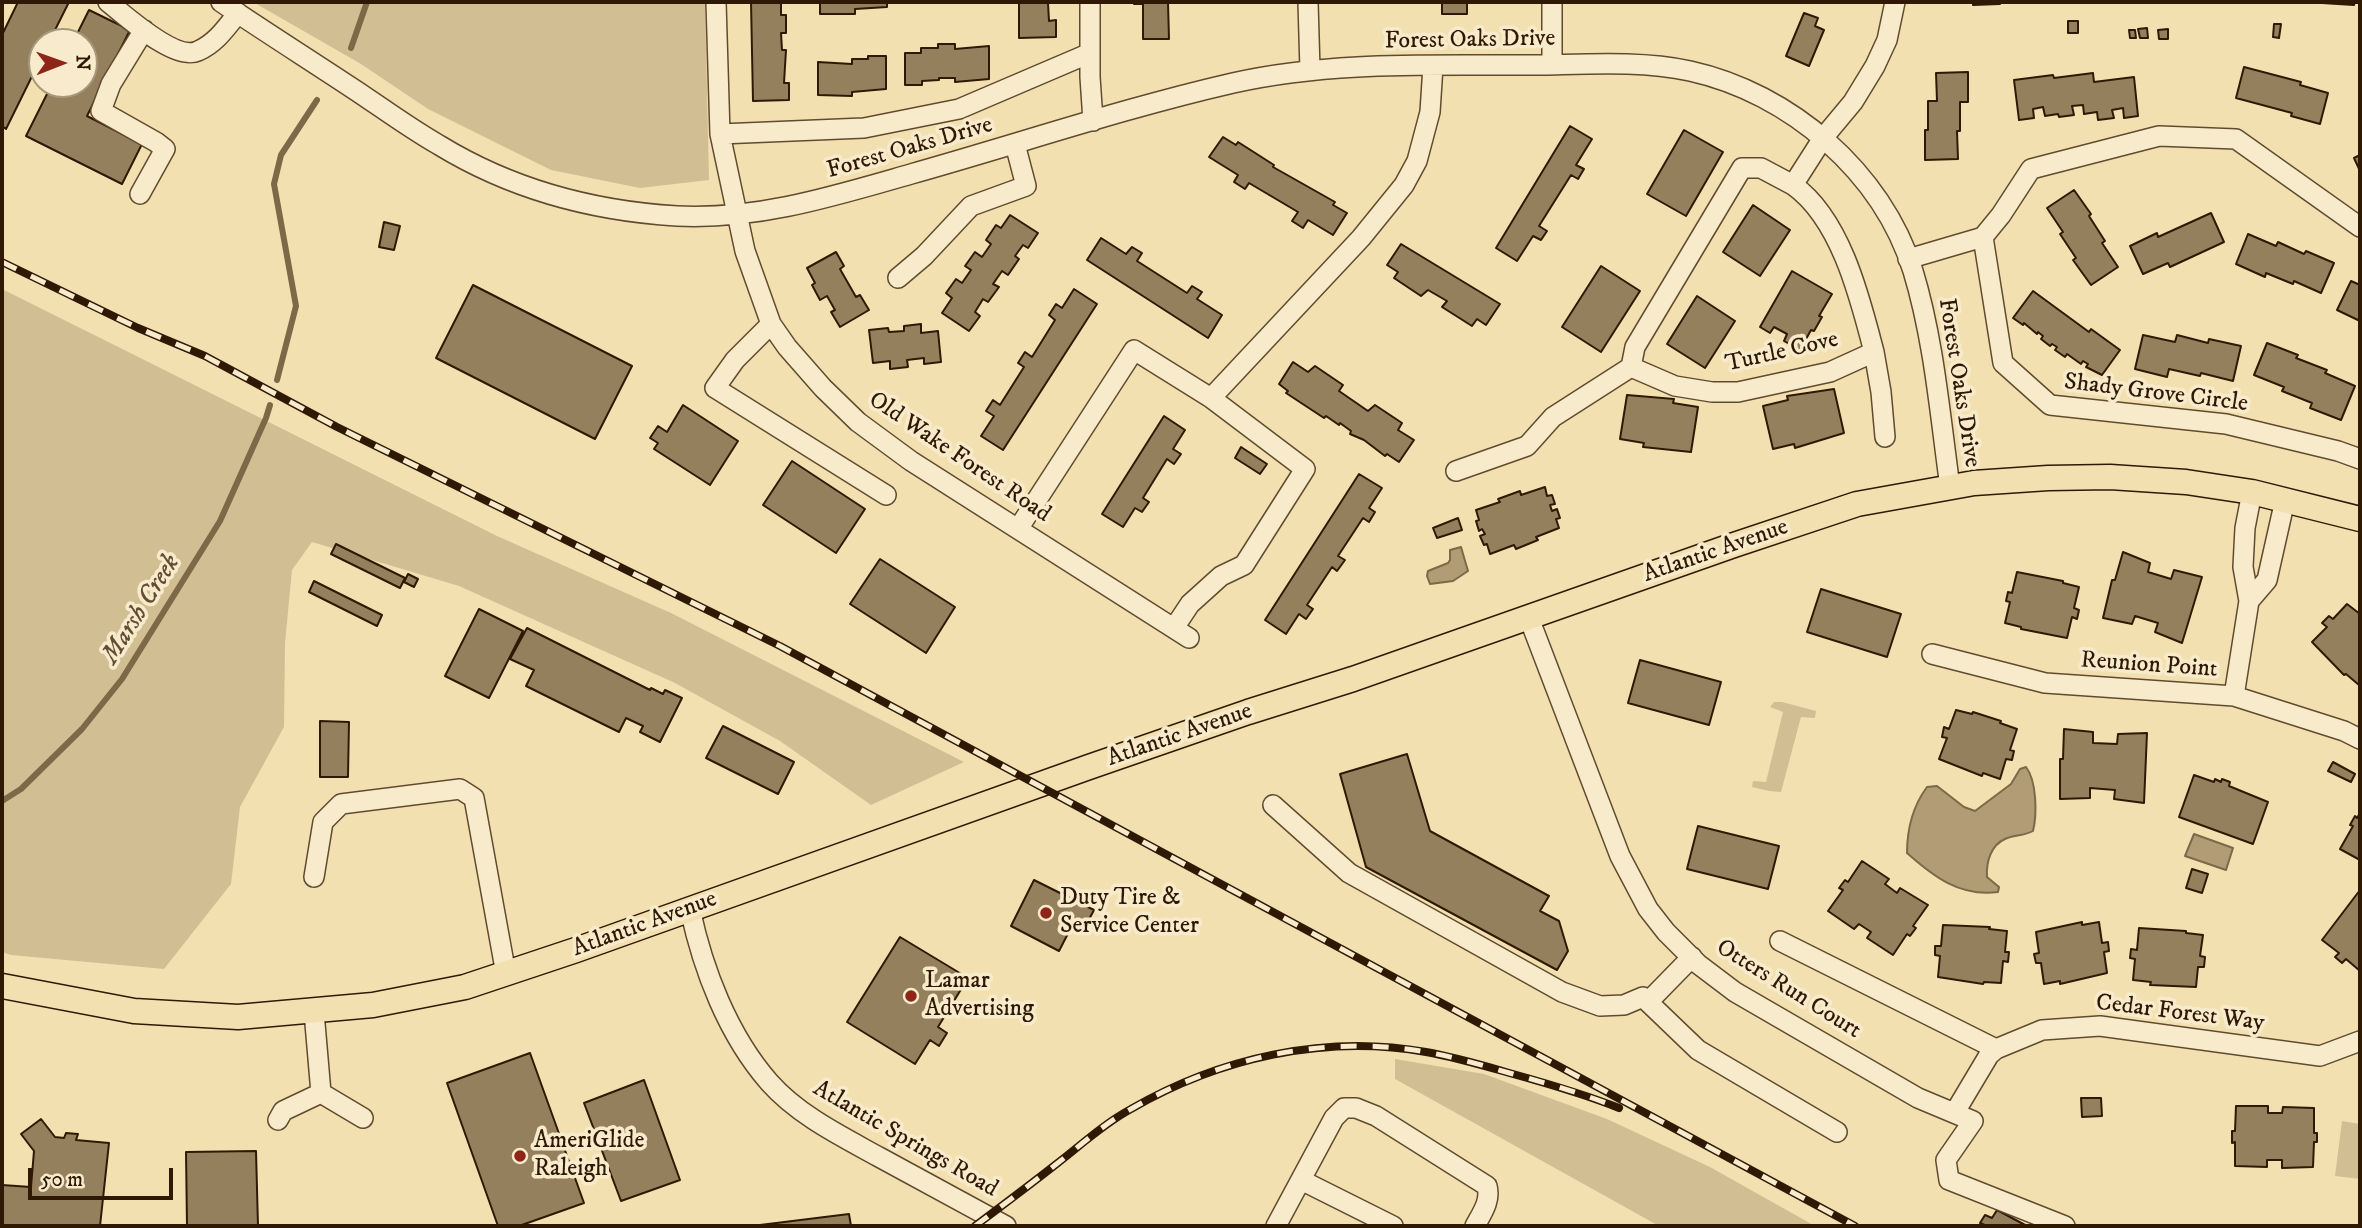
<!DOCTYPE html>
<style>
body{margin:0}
#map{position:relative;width:2362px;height:1228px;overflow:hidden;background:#f3e0b0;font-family:"IM FELL DW Pica",serif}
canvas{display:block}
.frame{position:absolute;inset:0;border:4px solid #301904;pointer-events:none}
.north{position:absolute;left:28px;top:28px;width:70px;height:70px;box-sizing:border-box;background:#f7ebcc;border:2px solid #a7977c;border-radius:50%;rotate:89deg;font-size:19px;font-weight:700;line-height:28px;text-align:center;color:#301904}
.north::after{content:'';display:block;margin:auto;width:24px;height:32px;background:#8f2418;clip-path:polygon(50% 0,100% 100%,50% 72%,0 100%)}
.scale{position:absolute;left:28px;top:1168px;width:145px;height:32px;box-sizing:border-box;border:4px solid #301904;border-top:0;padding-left:9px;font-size:21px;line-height:24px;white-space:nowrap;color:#301904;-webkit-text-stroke:5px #f7ebcc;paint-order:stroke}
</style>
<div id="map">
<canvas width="2362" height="1228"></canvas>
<div class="frame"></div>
<div class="north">N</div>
<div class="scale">50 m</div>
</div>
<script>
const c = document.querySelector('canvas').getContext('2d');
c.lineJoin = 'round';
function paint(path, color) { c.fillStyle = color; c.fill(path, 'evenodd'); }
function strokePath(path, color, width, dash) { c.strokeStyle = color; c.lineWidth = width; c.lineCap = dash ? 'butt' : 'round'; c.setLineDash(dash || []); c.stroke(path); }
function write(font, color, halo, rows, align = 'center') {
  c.font = font + ' "IM FELL DW Pica",serif'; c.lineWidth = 7; c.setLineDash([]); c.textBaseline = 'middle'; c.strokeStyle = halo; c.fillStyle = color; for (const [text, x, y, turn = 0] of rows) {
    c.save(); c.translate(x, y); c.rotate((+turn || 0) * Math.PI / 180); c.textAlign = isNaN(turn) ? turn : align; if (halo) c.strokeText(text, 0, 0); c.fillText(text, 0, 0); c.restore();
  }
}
paint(new Path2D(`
 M253,2h452l4,178 -69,8 -89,-18 -123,-61 -67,-45z
 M2,289l495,247 174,77 293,149 -93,43 -91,-64 -105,-58 -216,-97 -147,-44 -20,28 -7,73 -1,84 -44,80 -9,77 -67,85 -153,-14 -9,-3z
 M1774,702h8l34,9 -1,7 -14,-1 -20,75 -12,-1 -17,-4 1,-6 13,1 17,-70 -13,-5z
 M1395,1059l89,15 123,45 103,48 105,59h-156l-264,-147z
 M2342,1121l18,3v55l-25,-3z`), '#d2be93');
const water = new Path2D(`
 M1461,547l7,24 -15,10 -23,3 -3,-8 1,-5 20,-8 2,-3v-10z
 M2026,767c11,14 11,48 7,64 -9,5 -19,4 -28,8 -14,6 -19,23 -18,38l12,10 -1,5c-38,5 -64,-15 -91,-39 0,-24 6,-47 20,-66l10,-1 27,21 11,4 36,-27 9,-15z
 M2194,834l39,14 -7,22 -41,-14z`);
paint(water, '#b19c76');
strokePath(water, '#7d6848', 2);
strokePath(new Path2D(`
 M351,48l16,-46
 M277,380l19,-74 -22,-122 7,-29 36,-55
 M2,801l19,-12 61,-60 40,-50 98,-158 46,-103 4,-13`), '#7d6848', 6);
const building = new Path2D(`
 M18,2h51l-20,40h-7v14l-36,73 -4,-3v-91z
 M751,2h30v13h5v18h-5l1,17h4l-2,33h5v17l-36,1z
 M820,2h67v5l-32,2v5h-35z
 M1024,2h31l-7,1 1,18 7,-1v17l-37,1v-35z
 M1134,2h34l1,37h-26v-35h-9z
 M1442,2h25v12h-25z
 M1973,2h27v2l-27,1z
 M2306,2h49l-1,3z
 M89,10l41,20 -43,86 55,28 -20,40 -96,-48 26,-52h32v-42h-11z
 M1804,13l14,5 -3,8 9,4 -15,36 -23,-10z
 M2068,21h10v12h-10z
 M2274,24h7l-2,14 -6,-1z
 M2147,28l1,10h-8l-2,-9z
 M2168,29v10h-9l-1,-9z
 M2129,30h6l1,8h-6z
 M938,44h17v5l34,-3v33l-34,3v-4h-16v2l-17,1v4h-17v-32h16v-5h17z
 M868,56h18v33l-34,3v4l-34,-1v-33l34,2v-5h16z
 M2244,67l57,15 -1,3 28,8 -8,31 -29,-8 1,-3 -56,-15z
 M1968,72v30h-8v29h-3l1,28 -33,1v-30h3v-29h9l-1,-28z
 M2093,73l1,9 40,-5 4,39 -14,2 -1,-10 -11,2 2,8 -16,2 -1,-8 -13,2 -1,-9 -11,1 2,9 -15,2 -1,-3 -13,2 -2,-9 -10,2 1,9 -15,2 -5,-40 39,-5 1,3z
 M1570,126l22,13 -16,26 8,4 -6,10 -7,-4 -32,51 8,5 -6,9 -8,-4 -16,25 -21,-13z
 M1684,130l39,22 -37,64 -39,-22z
 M1223,137l13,8 2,-3 36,23 -1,2 62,35 -2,3 14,8 -14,22 -25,-15 -5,8 -11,-7 6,-9 -49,-29 -4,6 -11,-7 4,-7 -29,-18z
 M2360,155v16l-6,-13z
 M2074,190l17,24 -2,2 16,25 -3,2 16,24 -27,18 -18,-25 3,-2 -16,-24 3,-2 -16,-24z
 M1753,205l37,25 -30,46 -37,-24z
 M2211,213l13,29 -54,25 -2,-4 -25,11 -13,-28 27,-13 1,4z
 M1010,215l28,18 -10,15 -5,-3 -8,11 4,3 -11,16 -6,-4 -9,13 6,3 -11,15 -5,-3 -8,13 5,4 -11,15 -27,-18 10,-15 -6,-5 10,-14 6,4 9,-13 -6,-4 10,-14 7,5 9,-13 -5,-4 10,-15 5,3z
 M384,222l16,4 -6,24 -15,-3z
 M2248,234l28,12 2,-4 26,12 2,-3 28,12 -13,30 -27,-12 -1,3 -27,-11 -1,4 -29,-13z
 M1101,238l25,16 6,-7 10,6 -5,8 50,32 5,-7 10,6 -5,7 25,16 -14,23 -121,-78z
 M1401,244l99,60 -14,21 -9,-6 -5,7 -30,-19 5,-6 -19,-11 -7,6 -27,-18 4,-6 -11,-7z
 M836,252l8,14 -4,3 16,28 4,-2 9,15 -29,17 -9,-15 4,-2 -8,-14 -7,4 -8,-15 3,-2 -8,-15z
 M1601,266l39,25 -39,61 -39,-25z
 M1792,271l40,23 -13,22 3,1 -8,14 -3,-1 -11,20 -16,-9 3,-7 -13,-7 -4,6 -10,-6z
 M2351,281l9,4v36l-23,-11z
 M473,285l159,81 -37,73 -159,-81z
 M1074,289l23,15 -94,146 -22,-14 13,-20 -8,-5 7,-11 7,5 24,-38 -6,-4 7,-11 7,5 23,-37 -6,-5 7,-11 6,4z
 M2033,291l56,41 2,-3 29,21 -18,25 -16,-8 2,-3 -5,-3 -2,3 -14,-10 -2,3 -10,-7 2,-3 -5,-3 -2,2 -9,-7 2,-3 -5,-4 -1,2 -13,-11 -1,2 -10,-7z
 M1697,296l38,25 -30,47 -38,-24z
 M921,324v9l17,-2 3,31 -17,2v-6l-17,2 1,7 -18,2v-8l-17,2 -4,-33 19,-2 1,4 15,-1v-5z
 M2143,335l32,7 2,-7 31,8 1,-4 32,7 -8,35 -32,-8 -1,3 -31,-7 -2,8 -32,-8z
 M2267,343l31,12 -2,3 31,12 -2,3 30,13 -14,34 -31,-12 2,-5 -30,-12 2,-4 -30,-12z
 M1293,362l15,10 7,-6 28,19 -4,6 29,20 7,-6 27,18 -4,7 16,10 -15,22 -12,-8 -2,2 -21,-16 -14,-6 1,-3 -11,-8 -1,2 -13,-9 -2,2 -38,-25 2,-2 -9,-7z
 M1834,389l10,44 -49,15 -1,-4 -21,5 -10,-43 25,-6 -1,-4z
 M1627,395l47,4 -1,4 25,4 -7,45 -48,-5 1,-4 -24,-4z
 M683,405l55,36 -28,44 -56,-36 4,-6 -8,-5 8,-12 9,6z
 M1164,416l21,14 -12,19 8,5 -7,10 -7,-5 -24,39 6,4 -7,10 -7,-4 -12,19 -21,-13z
 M1241,447l26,17 -7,10 -25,-16z
 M792,461l73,48 -29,44 -73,-48z
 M1359,474l23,14 -13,20 6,4 -6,10 -6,-4 -25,38 7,4 -8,11 -5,-4 -25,38 6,4 -7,10 -7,-5 -13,20 -21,-14z
 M1545,487l2,9 5,-1 3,9 -5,1 2,6 5,-2 3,9 -4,1 3,9 -23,9 2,3 -22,9 -2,-4 -24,9 -3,-10 -3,1 -4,-9 5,-2 -3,-5 -3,2 -3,-10 3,-1 -3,-10 24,-8 -2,-3 22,-8 1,4z
 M1458,518l4,12 -25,8 -4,-10z
 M336,544l69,34 -5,10 -69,-34z
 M2123,552l27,11 -2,9 23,7 3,-9 28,7 -20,66 -27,-11 3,-9 -23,-7 -3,8 -29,-6 9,-38h3z
 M880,559l75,48 -29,46 -76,-49z
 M2017,572l46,9v2l16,4 -5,21 5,2 -2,9 -5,-2 -5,21 -46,-9v-2l-16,-4 5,-21 -4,-1 2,-9 4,1z
 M408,574l10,5 -4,8 -10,-5z
 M314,581l68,34 -5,11 -68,-34z
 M1821,589l80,25 -14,43 -80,-25z
 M2347,604l13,10 -1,71 -13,-11 -2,1 -32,-33 15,-15 -5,-4 7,-7 4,3z
 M479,609l44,22 -34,67 -44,-22z
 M527,628l123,62 1,-2 12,6 2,-4 17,8 -22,44 -20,-10 3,-6 -17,-8 -7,14 -93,-46 8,-16 -24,-11z
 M1640,660l81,22 -12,43 -81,-22z
 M1956,710l16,4 1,-2 28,9 -1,2 17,6 -7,21 4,1 -2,9 -6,-1 -6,20 -17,-6 -1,3 -43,-17 8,-21 -5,-1 2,-10 5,2z
 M320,721l29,1 -1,55h-28z
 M723,726l71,36 -16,32 -72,-36z
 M2064,729l29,3v11l24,1 1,-10 29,-1 -3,70 -30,-4 1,-9 -25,-2v10l-30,1v-40h3z
 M1407,754l23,77 119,65 -9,15 19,10 9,30 -11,19 -191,-103 -26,-93z
 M2333,762l22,12 -4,8 -23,-11z
 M2194,775l20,7 1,-3 6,3 1,-3 8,3 -1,4 39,16 -15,42 -74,-27z
 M2360,813v47l-20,-11 13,-23 -3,-1 5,-9 2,2z
 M1698,826l81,20 -11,43 -81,-20z
 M1862,861l27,18 -4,5 12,9 3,-5 28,17 -15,21 3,2 -6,8 -3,-2 -14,21 -26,-17 4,-6 -12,-8 -5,5 -26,-18 15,-21 -4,-2 6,-8 3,2z
 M2192,869l16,5 -6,19 -16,-5z
 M1034,880l60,30 -8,15 -11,-5 -16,31 -48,-25z
 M2360,890v81l-14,-12 -4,4 -7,-6 4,-4 -17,-13z
 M2082,922v3l17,-3 3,21 6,-1 1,9 -5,1 3,21 -47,11v-3l-16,3 -3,-21h-5l-2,-9 5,-1 -3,-21z
 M1943,925l47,2 -1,2 18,2 -2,21h4l-1,10 -5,-1 -2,22 -17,-1 -1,2 -45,-7 2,-21 -5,-1v-9h6z
 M2139,928l47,3v2l17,2 -3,21 5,1 -1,10h-6l-2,20 -46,-2 1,-3 -18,-2 2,-21 -5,-1 1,-9 6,1z
 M900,937l68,41 -30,49 9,6 -8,13 -9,-6 -15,24 -68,-42z
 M530,1053l54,150 -65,23h-21l-51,-143z
 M644,1080l36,100 -59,21 -37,-98z
 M2081,1098h20l1,18 -20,1z
 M2236,1106h32v7h14l1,-6 31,1v25h3v9h-3l-1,25 -31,1v-8h-15v7l-32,-1v-24l-3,1v-12h3z
 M41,1119l14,18 9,1 2,-5 12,1 -2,6 33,3 -9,83h-98v-41l29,2 3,-36 -13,-17z
 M256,1151l2,75h-71l-1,-74z
 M1997,1210l30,16h-40l-7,-3 5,-8 7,3z
 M849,1214l2,12 -91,-1z`);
paint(building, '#95805d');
strokePath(building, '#301904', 2);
const minor = new Path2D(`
 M108,2c18,14 67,60 90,49 18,-8 28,-23 40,-38
 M221,2c43,29 87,57 131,86 29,19 57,40 87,57 72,44 154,66 238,71 81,4 157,-20 234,-42 107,-30 213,-66 322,-91 102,-23 207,-17 311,-18 48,-1 99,-4 146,6 100,22 192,101 223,200 21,69 27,144 37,216
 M716,2l4,132 25,117 26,73 16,23 36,41 35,34 53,39 278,177
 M1090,2v75l3,44
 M1308,2l2,68
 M1552,2v62
 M720,134l144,-6 95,-19 131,-56
 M1793,185l-32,-17h-19l-107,179 -4,20 44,19 37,6h26l92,-20 44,-20c-14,-54 -33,-133 -81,-167l30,-47 30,-36 22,-36 12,-26 8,-38
 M140,194l25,-45 -9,-7 -55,-31 10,-27 33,-54
 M1983,237l20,126 47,42 176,19 112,27 22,8
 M1908,259l75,-22 18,-22 30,-46 128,-33 77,3 124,88
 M898,278l26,-22 47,-50 55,-20 -11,-42
 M771,324l-36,36 -20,28 171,107
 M1874,352l7,40 4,45
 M1456,471l71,-25 26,-29 78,-50
 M1018,529l116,-179 77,48
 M2249,601l18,-21 18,-80
 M1529,618l91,238 28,53 18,23 32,32 37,28 183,106 55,23 -27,39 3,20 116,46
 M1174,628l16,-24 31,-28 23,-11 61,-96 -94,-71 150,-160 43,-53 13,-24 13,-49 3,-46
 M1932,654l113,29 189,13 110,35 16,8
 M2234,696l15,-95 -6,-34 2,-39 7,-36
 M1273,805l76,68 213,119 38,14 24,-1 19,-8
 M314,877l9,-55 18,-18 119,-15 14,9 32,176
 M690,909c13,61 38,126 79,173 29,33 72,54 110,75 42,23 84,46 127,69
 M1780,941l216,108 46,-19 58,-4 220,30 40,-15
 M1692,957l-44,45 50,48 139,82
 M321,1093l42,25
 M1955,1112l34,-57 7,-6
 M278,1120l5,-9 38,-18 -7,-81
 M1301,1180l92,46
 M1276,1226l58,-108 10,-10h12l20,8 111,70c4,15 -5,27 -12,40`);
const major = new Path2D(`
 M2,986l132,25 104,6 135,-12 92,-18 111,-37 513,-183 159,-55 105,-33 381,-134 123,-41 117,-21 74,-5 62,-1 76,5 66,10 108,27`);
strokePath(minor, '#614b2f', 22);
strokePath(major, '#301904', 27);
strokePath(minor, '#f7ebcc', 19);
strokePath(major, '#f3e0b0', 24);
const rail = new Path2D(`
 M2,262l136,66 67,28 132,71 443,219 1075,580
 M975,1226c28,-21 56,-42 84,-64 23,-18 46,-39 72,-53 88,-51 193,-75 295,-57 29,5 59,14 87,22 36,10 71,20 106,34`);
strokePath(rail, '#301904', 8);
strokePath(rail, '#f7ebcc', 5, [16]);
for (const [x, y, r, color] of [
 [1046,913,7,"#8f2418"],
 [911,996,7,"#8f2418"],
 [520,1156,7,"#8f2418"]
]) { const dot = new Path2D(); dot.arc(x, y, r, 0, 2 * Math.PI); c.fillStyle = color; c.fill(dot); strokePath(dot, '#f7ebcc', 2.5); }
write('24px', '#301904', '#f7ebcc', [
 ["Forest Oaks Drive",1470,41,-1],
 ["Forest Oaks Drive",910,149,-16],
 ["Turtle Cove",1782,353,-13],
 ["Forest Oaks Drive",1958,383,81],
 ["Shady Grove Circle",2156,394,7],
 ["Old Wake Forest Road",959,458,34],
 ["Atlantic Avenue",1716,552,-19],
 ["Reunion Point",2149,666,4],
 ["Atlantic Avenue",1180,736,-19],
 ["Atlantic Avenue",645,925,-20],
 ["Otters Run Court",1788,990,32],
 ["Cedar Forest Way",2180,1014,7],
 ["Atlantic Springs Road",905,1140,30]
]);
write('24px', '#301904', '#f7ebcc', [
 ["Duty Tire &",1060,899],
 ["Service Center",1060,927],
 ["Lamar",925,982],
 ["Advertising",925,1010],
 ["AmeriGlide",534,1142],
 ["Raleigh",534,1170]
], 'left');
write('italic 26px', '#644d32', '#f7ebcc', [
 ["Marsh Creek",142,610,-58]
]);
</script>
